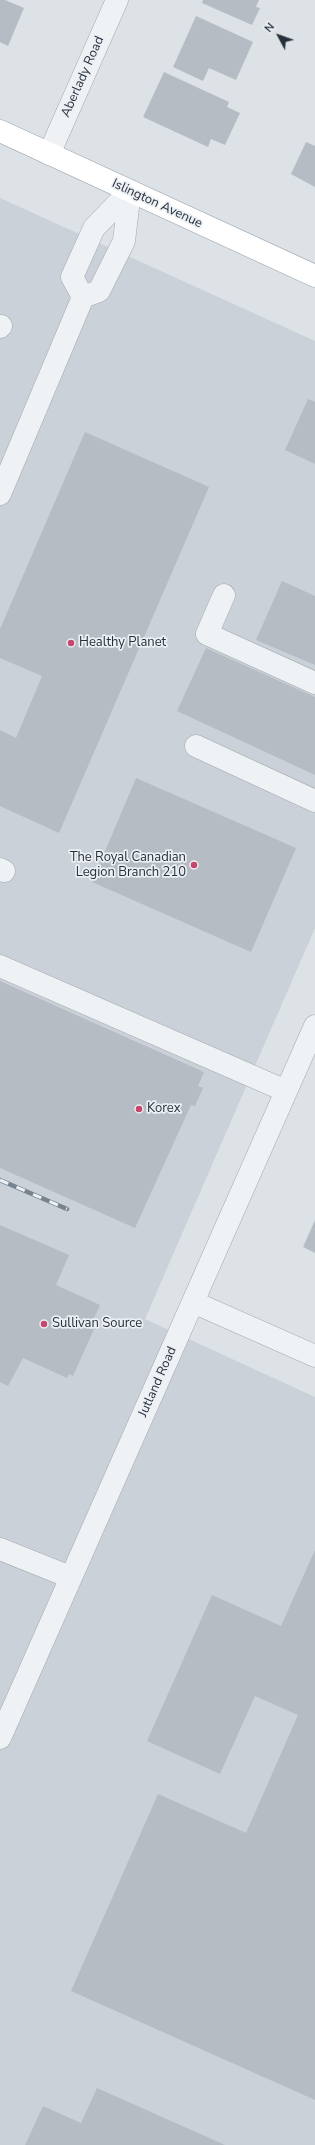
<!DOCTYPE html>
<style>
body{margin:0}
#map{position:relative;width:315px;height:2145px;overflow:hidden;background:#dde2e6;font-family:"Nunito Sans",sans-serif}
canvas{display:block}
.north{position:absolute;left:259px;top:16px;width:40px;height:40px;-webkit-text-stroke:3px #ecf0f4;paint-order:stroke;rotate:311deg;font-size:11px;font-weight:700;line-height:16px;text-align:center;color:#27313c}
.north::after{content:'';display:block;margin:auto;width:14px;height:18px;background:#27313c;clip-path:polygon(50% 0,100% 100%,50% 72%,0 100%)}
</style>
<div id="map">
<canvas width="315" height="2145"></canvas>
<div class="north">N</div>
</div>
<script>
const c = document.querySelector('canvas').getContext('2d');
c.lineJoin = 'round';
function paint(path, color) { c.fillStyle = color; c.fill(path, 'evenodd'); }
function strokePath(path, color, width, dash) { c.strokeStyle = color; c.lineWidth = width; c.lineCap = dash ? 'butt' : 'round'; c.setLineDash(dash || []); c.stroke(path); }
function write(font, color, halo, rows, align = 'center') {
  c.font = font + ' "Nunito Sans",sans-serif'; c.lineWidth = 3.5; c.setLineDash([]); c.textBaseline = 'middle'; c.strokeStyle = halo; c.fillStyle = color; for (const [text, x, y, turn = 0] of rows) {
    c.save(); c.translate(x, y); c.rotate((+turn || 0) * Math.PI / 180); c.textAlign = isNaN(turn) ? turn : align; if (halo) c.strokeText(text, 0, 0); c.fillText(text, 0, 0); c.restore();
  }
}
paint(new Path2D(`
 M0,198l315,143v587l-170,391 170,78v748h-315z`), '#cbd1d8');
paint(new Path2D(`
 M0,0h5l19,8 -16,38 -8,-4z
 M203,0h56l-3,7 4,1 -8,17 -50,-22z
 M196,16l57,26 -17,38 -27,-12 -6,13 -30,-14z
 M164,72l65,30 -2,5 13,6 -15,32 -14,-6 -3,8 -65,-30z
 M306,142l9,4v41l-24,-13z
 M308,399l7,3v62l-30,-14z
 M85,432l124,55 -150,346 -59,-27v-76l16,8 26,-62 -42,-18v-29z
 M282,581l33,15v69l-59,-25z
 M206,648l109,49v78l-138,-64z
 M136,778l160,70 -45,104 -159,-70z
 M0,981l204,91 -6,14 5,2 -8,18 -4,-1 -56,123 -135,-60z
 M315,1220v33l-12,-6z
 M0,1225l69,30 -13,30 44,20 -9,20 4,2 -22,49 -4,-2 -2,4 -44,-20 -15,28 -8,-4z
 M315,1550v550l-244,-109 87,-197 88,39 52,-118 -43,-19 -35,78 -73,-33 65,-146 69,31z
 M97,2088l128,57h-200l18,-39 38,17z`), '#b5bcc3');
const minor = new Path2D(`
 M49,154l68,-154
 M83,297l-11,-20 22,-49 36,-37
 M0,327l1,-1
 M0,494l83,-197 16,-6 25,-50 6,-50
 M224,595l-17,39 108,49
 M196,746l119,55
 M0,869l4,2
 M0,966l286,125
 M193,1302l122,54
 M0,1549l70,28
 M0,1738l315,-712`);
const major = new Path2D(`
 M0,131l315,145`);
strokePath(minor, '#a3a9b0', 23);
strokePath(major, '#9da8b1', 23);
strokePath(minor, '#eff2f5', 22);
strokePath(major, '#fff', 22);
const rail = new Path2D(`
 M0,1180l67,29`);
strokePath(rail, '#77838f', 4.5);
strokePath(rail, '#ecf0f4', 3, [9]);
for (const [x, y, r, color] of [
 [71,643,4,"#c6476b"],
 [194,865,4,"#c6476b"],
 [139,1109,4,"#c6476b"],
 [44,1324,4,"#c6476b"]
]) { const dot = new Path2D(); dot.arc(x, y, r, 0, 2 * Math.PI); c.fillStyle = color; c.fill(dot); strokePath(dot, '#ecf0f4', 1.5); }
write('13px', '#27313c', '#ecf0f4', [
 ["Aberlady Road",83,77,-66],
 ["Islington Avenue",157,204,25],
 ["Jutland Road",158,1382,-66]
]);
write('13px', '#27313c', '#ecf0f4', [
 ["Healthy Planet",79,643],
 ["The Royal Canadian",186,858,"right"],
 ["Legion Branch 210",186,873,"right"],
 ["Korex",147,1109],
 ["Sullivan Source",52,1324]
], 'left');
</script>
